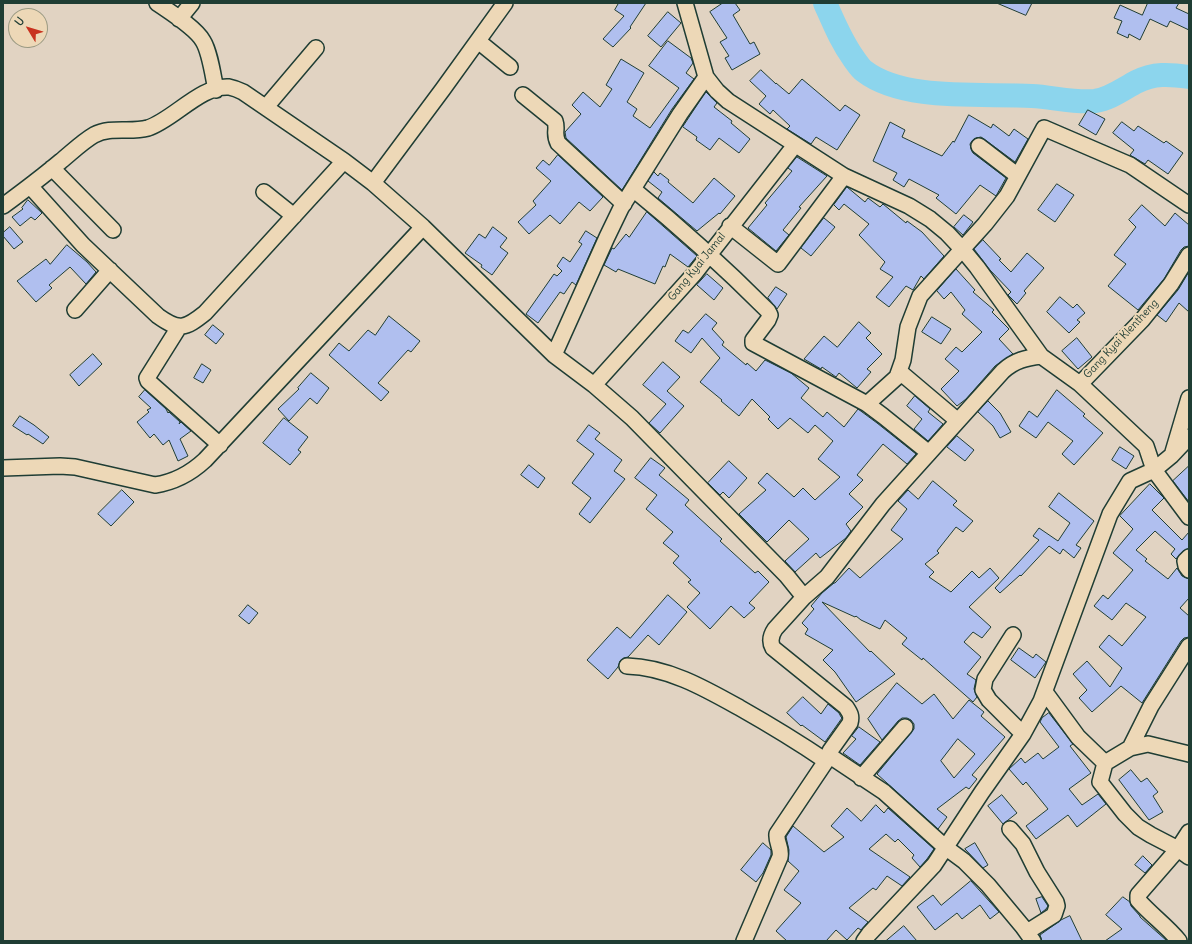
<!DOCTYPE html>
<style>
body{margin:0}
#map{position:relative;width:1192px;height:944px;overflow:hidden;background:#e1d3c2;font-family:Delius,sans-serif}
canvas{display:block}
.frame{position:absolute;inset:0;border:4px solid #1f3d34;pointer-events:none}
.north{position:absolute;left:8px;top:8px;width:40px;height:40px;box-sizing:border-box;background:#edd8b7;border:1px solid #9b9a83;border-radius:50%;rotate:308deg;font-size:11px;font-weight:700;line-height:16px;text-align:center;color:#1f3d34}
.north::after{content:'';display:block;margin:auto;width:14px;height:18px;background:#c8321e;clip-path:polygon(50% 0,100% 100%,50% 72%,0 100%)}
</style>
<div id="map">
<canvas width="1192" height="944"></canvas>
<div class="frame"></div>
<div class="north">U</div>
</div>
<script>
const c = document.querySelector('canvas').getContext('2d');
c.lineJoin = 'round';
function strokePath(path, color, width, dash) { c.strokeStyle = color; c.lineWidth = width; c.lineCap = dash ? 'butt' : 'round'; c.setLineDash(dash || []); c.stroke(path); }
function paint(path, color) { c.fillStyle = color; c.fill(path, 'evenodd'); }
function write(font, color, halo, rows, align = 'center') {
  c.font = font + ' Delius,sans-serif'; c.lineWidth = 4; c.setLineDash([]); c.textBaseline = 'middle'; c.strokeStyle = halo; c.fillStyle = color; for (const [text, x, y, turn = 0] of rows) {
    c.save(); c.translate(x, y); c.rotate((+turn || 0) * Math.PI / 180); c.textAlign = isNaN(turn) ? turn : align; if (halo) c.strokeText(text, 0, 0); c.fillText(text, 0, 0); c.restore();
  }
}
strokePath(new Path2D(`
 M825,3c9,20 16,38 29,56 3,4 6,9 10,12 40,31 119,22 168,25 20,1 43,7 63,5 15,-2 28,-12 41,-19 18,-9 33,-8 53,-5`), '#8cd5ed', 24);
const building = new Path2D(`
 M619,3h27l-16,24 1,1 -18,19 -10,-8 21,-23 -9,-6z
 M723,3h12l5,7 -7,5 17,29 4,-2 6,12 -28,16 -7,-12 4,-2 -9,-14 7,-4 -17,-26z
 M997,3h35l-6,12z
 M1148,3h31l-3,5 13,6v16l-19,-9 -3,6 -17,-8 -10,21 -11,-6 -1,4 -11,-5 5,-12 -8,-3 6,-13 22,10z
 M668,12l13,11 -20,24 -13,-11z
 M668,41l23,17 2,5 -7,10 8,6 -22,30 -50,81 -56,-52 -1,-6 16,-18 -9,-9 11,-13 17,15 12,-18 -6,-4 15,-26 23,14 -17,29 10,7 -4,7 17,12 29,-40 -30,-22z
 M761,70l15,14v-1l13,11 13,-15 38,32 5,-6 15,10 -23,35 -21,-13 -5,7 -24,-15 3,-3 -17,-16 -3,4 -11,-10 7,-8 -16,-15z
 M706,92l11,11 -3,4 18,14 -1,2 19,16 -11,14 -20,-15 -9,12 -14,-10 1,-3 -14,-10z
 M1088,110l17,9 -9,16 -17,-10z
 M969,115l22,13 2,-4 16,12 5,-7 14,10 -13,23 -31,-23 -3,-2 -5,1 -4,3 -2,3 1,5 2,4 33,25 -10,18 -16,-11 -24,29 -20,-16 3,-3 -30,-16 -5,8 -11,-7 4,-7 -24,-12 17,-39 15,8 -3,7 40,19 11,-15 1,1z
 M1122,122l12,9 4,-5 26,17 2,-2 17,12 -15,21 -20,-14 -3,4 -15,-9 4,-5 -21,-17z
 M558,155l45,42 -13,14 -11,-9 -19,22 -10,-9 -21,19 -11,-12 18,-17 -3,-4 18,-20 -15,-13 7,-8 6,5z
 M797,157l30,19 -28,31 2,1 -18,22 6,5 -13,16 -28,-23 19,-23 -2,-2 27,-32 -4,-3z
 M654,172l4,4 2,-3 9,7 -1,2 25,21 21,-25 21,18 -15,18 -1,-1 -22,18 -39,-33 4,-6 -14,-11z
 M1057,184l17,11 -19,27 -17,-12z
 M847,187l18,15 3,-4 12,9 3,-3 23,19 1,-2 15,11 22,24 -20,23 -3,-3 -8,14 -7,-4 -17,21 -13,-10 17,-20 -13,-8 5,-7 -26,-27 10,-11 -25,-20 -5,6 -5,-5z
 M28,200l14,13 -7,7 -4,-3 -11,9 -8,-9 11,-8 -1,-1z
 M1142,205l23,21 10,-13 14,12v21l-5,1 -3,3 -17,29 -26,31 -30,-24 18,-22 -12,-9 22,-28 -7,-7z
 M647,212l50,44 -9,11 -18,-13 -5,13 -2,-1 -8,18 -37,-15 -2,3 -12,-7 8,-17 2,1 12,-15 3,3z
 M964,215l9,7 -10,13 -9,-8z
 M824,218l11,9 -24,29 -10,-8z
 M10,227l13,15 -9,7 -11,-13v-3z
 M493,227l14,11 -7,9 8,6 -16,22 -11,-8 1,-2 -17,-12 14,-19 6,4z
 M586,231l11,7 -21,47 -4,-3 -8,12 -4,-2 -22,31 -12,-9 28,-40 3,2 5,-5 -5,-5 6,-9 7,5 12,-18 -3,-2z
 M983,240l18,19 -2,1 12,12 16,-19 17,15 -20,23 2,2 -9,11 -9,-9 3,-3 -21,-22 -16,-21z
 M67,245l20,17 9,10 -10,12 -16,-17 -21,18 3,3 -16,14 -19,-21 29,-22 4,5z
 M956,269l19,21 -2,2 21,18 -2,2 17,17 -10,10 14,15 -18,12 -29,33 -9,7 -16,-17 18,-18 -14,-12 11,-12 6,5 20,-20 -20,-18 3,-4 -14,-18 -7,7 -7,-8z
 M1189,272v40l-10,-9 -13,19 -9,-7 21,-25z
 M707,274l16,14 -9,12 -17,-15z
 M776,287l11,7 -10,15 -9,-11z
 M1060,297l13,11 4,-4 8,9 -8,7 3,2 -11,11 -22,-21z
 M706,314l11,9 -5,6 12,13 -2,3 24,20 1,-2 9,8 9,-11 26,13 18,15 -8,10 22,19 4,-5 17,15 14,-18 19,14 39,31 -9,10 -24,-20 -26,31 6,5 -14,14 14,13 -17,17 5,7 -5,7 -26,20 -4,-5 -21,19 -10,-11 24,-22 -20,-19 -22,22 -28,-28 27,-24 -8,-7 9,-10 27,24 9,-9 12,12 25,-23 -22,-18 15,-18 -18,-16 -7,8 -18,-15 -12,11 -10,-10 2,-2 -18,-18 -13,17 -18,-15 1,-1 -22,-18 20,-24 -18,-20 -11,15 -16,-12 8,-11 5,3z
 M389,316l31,25 -9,11 -3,-2 -30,33 11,9 -8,9 -52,-46 10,-12 10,8 19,-21 7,5z
 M932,317l19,12 -10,15 -19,-12z
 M859,322l12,11 -5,5 16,16 -15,15 4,3 -14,16 -18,-15 -3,4 -14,-10 -1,2 -17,-10 20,-23 13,11z
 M213,325l11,9 -8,10 -11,-9z
 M1077,338l15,19 -14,12 -16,-18z
 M93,354l9,10 -23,22 -9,-11z
 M663,362l17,15 -13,14 17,15 -24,27 -11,-10 17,-19 -23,-19z
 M202,364l9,6 -8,13 -9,-5z
 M311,373l18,15 -12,16 -7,-6 -21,23 -11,-12 21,-20 -1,-1z
 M145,390l21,19 2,4 1,-1 11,10 -1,2 2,-2 10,9 -11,8 8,17 -10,5 -9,-21 -6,5 -9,-11 -4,4 -13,-16 12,-10 -2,-2 4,-2 -12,-11z
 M1057,390l28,24 -2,2 20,17 -29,32 -12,-11 11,-13 -25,-19 -12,16 -17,-12 10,-15 8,6z
 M915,396l15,13 -2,3 15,12 -15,17 -14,-12 8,-10 -15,-13z
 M988,401l12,12 11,19 -11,6 -7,-12 -15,-14z
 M20,416l14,9 15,12 -6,7 -15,-10 -1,1 -14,-9z
 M284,418l24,19 -10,13 3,2 -11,13 -27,-22z
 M589,425l11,8 -5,6 27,21 -8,11 11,8 -35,44 -11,-9 12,-16 -19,-15 22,-29 -17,-13z
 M957,436l17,14 -9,11 -18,-14z
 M1120,447l14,9 -8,13 -14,-9z
 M651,458l14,10 -6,7 30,25 -4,5 37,34 -2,2 35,32 3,-2 11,11 -20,21 6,5 -11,10 -13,-12 -21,23 -23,-22 13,-14 -12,-11 3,-2 -18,-17 6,-7 -16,-13 10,-11 -27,-23 11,-14 -22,-17z
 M729,461l18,17 -18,20 -6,-6 -3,3 -12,-12z
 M529,465l16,13 -7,10 -17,-13z
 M1189,466v36l-16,-21z
 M933,481l24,20 -4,4 20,16 -10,11 -7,-5 -19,24 2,2 -14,11 9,8 -5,5 22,15 21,-21 7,7 11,-10 9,10 -30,29 22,20 -9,11 -9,-6 -9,10 17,15 -14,17 9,6 -2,9 3,8 -4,5 -50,-44 -1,2 -20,-16 5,-6 -22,-18 -5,9 -19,-9 -5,-4 -1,1 -33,-15 48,50 1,-1 24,23 -39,28 -21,-30 -12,-12 10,-10 -28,-16 3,-5 -6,-6 12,-14 -3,-3 11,-13 12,-10h1l14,-15 11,10 43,-39 -12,-9 16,-21 -9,-8 10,-11 10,9z
 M1150,484l14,14 -12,12 30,30 7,-8v16l-6,3 -7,8 -5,-5 4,-5 -20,-18 -19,19 11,9 -2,2 23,18 9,-11 5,8 7,3v19l-9,10 9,8v21l-5,1 -3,3 -39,62 -21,-17 -29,26 -13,-14 8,-8 -14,-16 14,-13 23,26 12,-19 -23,-21 10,-12 13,11 24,-29 -20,-14 -14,17 -18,-14 9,-11 5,4 25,-29 -20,-17 20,-24 -13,-13z
 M122,490l12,12 -23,24 -13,-12z
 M1059,493l35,28 -18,24 5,3 -7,10 -11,-9 -3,5 -11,-8 -28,30 -1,-1 -20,18 -5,-5 44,-48 -6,-4 6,-8 19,13 12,-18 -21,-16z
 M668,595l19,17 -28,33 -11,-10 -20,22 -4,1 -4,3 -2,6 -10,12 -21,-19 30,-33 13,11z
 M248,605l10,8 -9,11 -10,-8z
 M1019,648l14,10 3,-4 10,8 -11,16 -24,-18z
 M897,683l25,21 12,-10 19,25 16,-19 15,12 -3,4 24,21 -33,38 5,4 -8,10 -3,-2 -29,22 10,8 -9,12 -61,-55 37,-45v-5l-3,-4 -4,-2h-5l-4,3 -16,19 -14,-21zM958,739l17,15 -21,24 -13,-17z
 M803,697l18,17 7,-10 11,9 2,4 1,1 -17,24 -23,-17 -1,1 -14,-13z
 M1049,713l24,31 -3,2 21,27 -22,16 13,16 16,-11 8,10 -29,23 -9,-12 -32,24 -10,-13 22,-17 -22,-27 -3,3 -14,-16 12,-11 4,5 13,-10 5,6 16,-12 -19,-25 2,-4z
 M859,727l21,15 -20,23 -17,-12 13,-14 -4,-3z
 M1131,770l10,12 6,-4 11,14 -5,4 10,16 -14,8 -30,-40z
 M1002,795l15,18 -14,11 -15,-18z
 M876,805l8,8 4,-5 46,41 -7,10 -7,8 -8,-9 2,-3 -16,-16 -3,3 -9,-8 -17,15 41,28 -8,9 -15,-10 -11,14 -3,-2 -24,20 19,14 -7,8 -3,-2 -11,12 -11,-10 -10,11h-39l-11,-10 25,-28 -17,-13 15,-19 -11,-10 1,-11 -3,-13 7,-11 31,26 20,-15 -13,-11 16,-18 14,13z
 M763,843l8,7v5l-8,18 -7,9 -15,-12z
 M975,843l13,22 -5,3 -18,-19z
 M1143,856l9,9 -7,8 -10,-8z
 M971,881l28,31 -9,7 -10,-14 -18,14 -5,-6 -22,17 -18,-23 16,-12 8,10z
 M1042,897l6,9 -2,3 -5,4 -5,-14z
 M1123,897l7,5 1,4 9,10v1l27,24h-62l17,-12 -16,-14z
 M1070,916l12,25h-40l-2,-6 21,-15z
 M904,926l13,15h-31z`);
paint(building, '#b0bfef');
strokePath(building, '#1f3d34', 1);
const minor = new Path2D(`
 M157,3c13,9 39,25 46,38 7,11 10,35 13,49
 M685,3l21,74 11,14 11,10 116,75 65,30 21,13 17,14 16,17 14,17 64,89 39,28 66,62 8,24 35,47
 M179,19l13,-16
 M478,41l32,26
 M523,95l32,26c3,9 -2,12 3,22l66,61
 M266,107l50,-59
 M979,146l39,30
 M52,168l61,62
 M373,183l70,-94 62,-86
 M30,186l53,59 75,71c21,15 27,13 47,-3l139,-152
 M633,189c47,38 92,79 135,122l2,4 -2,5 -15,20v3l114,61 30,-27 6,-17 5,-33 12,-31 65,-72 22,-28 37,-68 86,37 59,40
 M264,192l30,24
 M3,206c19,-14 39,-29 58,-45 10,-8 21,-19 33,-26 17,-9 36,-2 54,-7 25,-8 53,-43 81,-41 5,1 10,3 14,5l101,69 29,22 50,44 131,128 40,30 38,33 155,158 17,21 -29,32c-4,6 -6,12 -2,19l73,59c4,6 6,9 4,16l-20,28v5l-4,5c-28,-19 -56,-36 -86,-53 -34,-19 -72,-41 -113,-42
 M730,226l48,38 66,-88
 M75,310l35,-40
 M179,327l-32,51 1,3 72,64
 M554,355l53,-118 14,-29 59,-94 26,-37
 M900,372l58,49
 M1080,384l62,-64 29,-36 18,-29
 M594,385l101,-112 100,-128
 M867,404l16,12 46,37
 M1173,452l16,-54
 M3,468l57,-2 15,1 80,18c20,-3 36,-12 50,-25l218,-233
 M1189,557l-4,4 1,5 3,4
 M804,597l23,-20 56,-73 120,-133c12,-11 23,-13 38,-15
 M1013,635l-28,44 -2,11 6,10 34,34
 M1189,646l-38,60 -21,42 -25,15 -5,19 25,32 13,13 13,8 27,14 11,8
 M1045,692l33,45 27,26
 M1130,748l18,-4 41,10
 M830,756l54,36 61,55 19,14 24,24 35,42 10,14
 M861,778l44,-51
 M1010,829l13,15 14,28 19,30 1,4 -3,9 -27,17
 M744,941l36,-84c2,-9 -4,-14 -3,-23l49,-73
 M864,941l5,-7 65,-69 48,-73 41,-58 18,-33 69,-187 20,-33 24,-11 17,-14 18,-19
 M1179,941c-12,-15 -28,-26 -41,-41v-5l40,-46 11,-17`);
strokePath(minor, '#1f3d34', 18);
strokePath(minor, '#edd8b7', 15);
write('11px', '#1f3d34', '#edd8b7', [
 ["Gang Kyai Jamal",697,267,-51],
 ["Gang Kyai Klentheng",1121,339,-47]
]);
</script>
